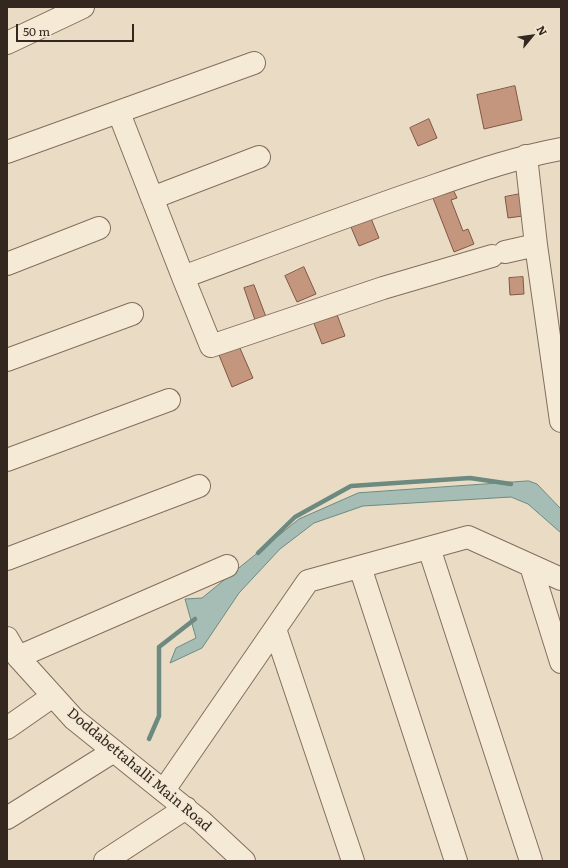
<!DOCTYPE html>
<style>
body{margin:0}
#map{position:relative;width:568px;height:868px;overflow:hidden;background:#eadcc4;font-family:Literata,serif}
canvas{display:block}
.frame{position:absolute;inset:0;border:8px solid #34271f;pointer-events:none}
.north{position:absolute;left:512px;top:16px;width:40px;height:40px;-webkit-text-stroke:3px #f2e7d3;paint-order:stroke;rotate:61deg;font-size:11px;font-weight:700;line-height:16px;text-align:center;color:#34271f}
.north::after{content:'';display:block;margin:auto;width:14px;height:18px;background:#34271f;clip-path:polygon(50% 0,100% 100%,50% 72%,0 100%)}
.scale{position:absolute;left:16px;top:24px;width:118px;height:18px;box-sizing:border-box;border:2px solid #34271f;border-top:0;padding-left:5px;font-size:12px;line-height:14px;white-space:nowrap;color:#34271f;-webkit-text-stroke:3px #f2e7d3;paint-order:stroke}
</style>
<div id="map">
<canvas width="568" height="868"></canvas>
<div class="frame"></div>
<div class="north">N</div>
<div class="scale">50 m</div>
</div>
<script>
const c = document.querySelector('canvas').getContext('2d');
c.lineJoin = 'round';
function paint(path, color) { c.fillStyle = color; c.fill(path, 'evenodd'); }
function strokePath(path, color, width, dash) { c.strokeStyle = color; c.lineWidth = width; c.lineCap = dash ? 'butt' : 'round'; c.setLineDash(dash || []); c.stroke(path); }
function write(font, color, halo, rows, align = 'center') {
  c.font = font + ' Literata,serif'; c.lineWidth = 3; c.setLineDash([]); c.textBaseline = 'middle'; c.strokeStyle = halo; c.fillStyle = color; for (const [text, x, y, turn = 0] of rows) {
    c.save(); c.translate(x, y); c.rotate((+turn || 0) * Math.PI / 180); c.textAlign = isNaN(turn) ? turn : align; if (halo) c.strokeText(text, 0, 0); c.fillText(text, 0, 0); c.restore();
  }
}
const water = new Path2D(`
 M529,481l8,3 24,25v24l-33,-29 -17,-7 -148,9 -49,17 -34,26 -41,44 -37,55 -32,15 6,-15 20,-10 -11,-39 17,-1 97,-79 59,-26z`);
paint(water, '#a5bdb4');
strokePath(water, '#6d8a81', 1);
strokePath(new Path2D(`
 M258,553l37,-36 56,-31 119,-8 41,6
 M149,739l10,-23v-69l36,-28`), '#6d8a81', 4.5);
const building = new Path2D(`
 M515,86l7,34 -38,9 -7,-34z
 M429,119l8,19 -19,8 -8,-18z
 M451,185l6,13 -6,2 12,31 5,-2 6,15 -20,8 -23,-59z
 M520,194l3,22 -15,2 -3,-21z
 M368,211l11,27 -20,8 -11,-26z
 M304,267l12,27 -19,8 -12,-26z
 M523,277l1,17 -14,1 -1,-17z
 M254,285l12,32 -11,3 -11,-32z
 M336,312l9,24 -23,8 -9,-23z
 M239,346l14,32 -21,9 -13,-32z`);
paint(building, '#c4967d');
strokePath(building, '#7f5744', 1);
const minor = new Path2D(`
 M7,43l76,-36
 M119,113l64,164c79,-29 157,-59 236,-86 47,-16 93,-33 142,-42
 M7,152l247,-89
 M526,156l10,89 25,176
 M152,198l107,-41
 M505,252l31,-7
 M7,264l92,-36
 M183,277l28,69 172,-58 109,-32
 M7,360l125,-46
 M7,460l162,-60
 M429,548l102,313
 M7,559l192,-73
 M531,566l30,96
 M360,567l96,294
 M275,629l78,232
 M7,638l11,19 56,62 127,102 43,40
 M18,657l209,-91
 M7,728l46,-32
 M164,790l144,-209 160,-44 93,42
 M7,818l107,-67
 M105,861l81,-53`);
strokePath(minor, '#836e5c', 24);
strokePath(minor, '#f5ead6', 22);
write('14px', '#34271f', '#f2e7d3', [
 ["Doddabettahalli Main Road",139,770,40]
]);
</script>
